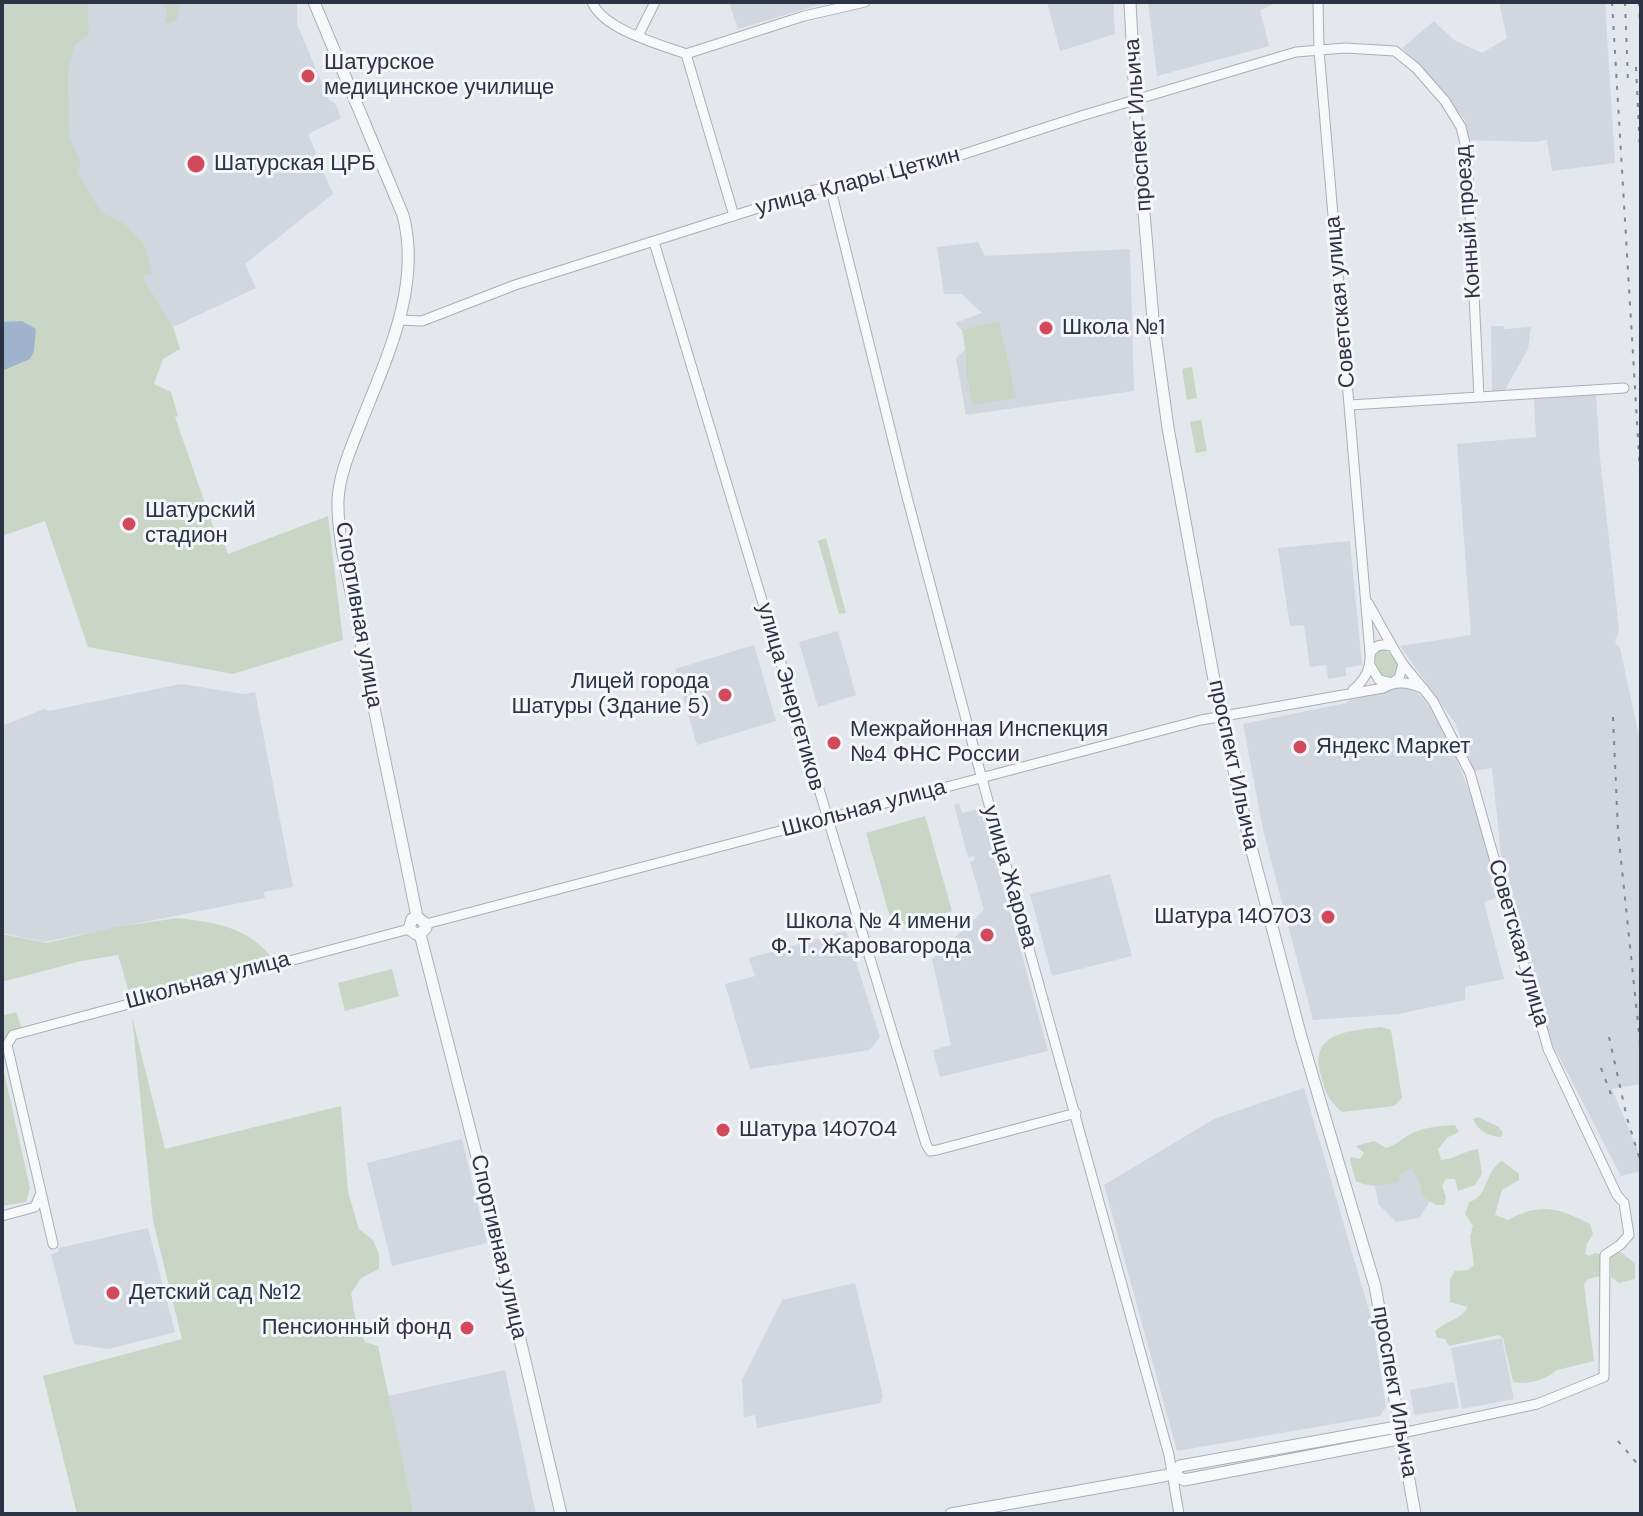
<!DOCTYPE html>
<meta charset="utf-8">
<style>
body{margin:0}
#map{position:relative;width:1643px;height:1516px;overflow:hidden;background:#e4e7ec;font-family:"DM Sans",sans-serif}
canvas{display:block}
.frame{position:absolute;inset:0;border:4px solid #2b3445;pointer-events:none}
</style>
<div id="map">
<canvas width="1643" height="1516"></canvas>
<div class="frame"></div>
</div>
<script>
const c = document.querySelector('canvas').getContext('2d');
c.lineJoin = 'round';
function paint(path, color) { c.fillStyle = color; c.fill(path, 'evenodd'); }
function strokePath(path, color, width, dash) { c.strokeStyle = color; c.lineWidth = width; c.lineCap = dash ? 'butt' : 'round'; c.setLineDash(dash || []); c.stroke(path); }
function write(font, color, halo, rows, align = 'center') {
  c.font = font + ' "DM Sans",sans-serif'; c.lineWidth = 6; c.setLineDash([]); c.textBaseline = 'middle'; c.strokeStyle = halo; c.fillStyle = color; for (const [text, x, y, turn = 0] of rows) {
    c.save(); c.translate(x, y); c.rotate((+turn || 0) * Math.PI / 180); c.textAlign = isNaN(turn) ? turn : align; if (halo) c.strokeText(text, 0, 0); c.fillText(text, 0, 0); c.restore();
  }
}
paint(new Path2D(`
 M74,2h223v22l32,76 6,3 6,15 -33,16 25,60 -88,70 11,24 -83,39 -123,-197z
 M729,2h99l-90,27z
 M1047,2h66l2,32 -55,17z
 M1148,2h123l1,3 -12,5 9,36 -112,30z
 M1499,2h106l10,161 -63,8 -5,-31 -11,2 -69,-2 -2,-20 -22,-28 -41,-44 32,-27 20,19 28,13 25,-15z
 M978,242l7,14 145,-7 4,142 -168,24 -10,-57 9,-8 -3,-20 -7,-7 27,-10 -20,-19h-18l-7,-47z
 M1491,326h13v3l27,-2 -3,22 -23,41 -13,2z
 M1596,395l4,63 19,171 -4,14 5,5 21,97v339l-29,5 29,69v13l-20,5 -69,-133 -49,-168 -11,-107 -18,3 -19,-48 -55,-77 71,-11 -14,-191 79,-7 -2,-38z
 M1350,541l12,124 -17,3 1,8 -18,3 -2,-14 -16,2 -6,-42 -14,1 -12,-78z
 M838,631l18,64 -38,12 -19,-65z
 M754,645l22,76 -79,24 -22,-76z
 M181,684l63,10 11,-2 38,195 -29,5 1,6 -221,44 -42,-9v-207l42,-17 5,2z
 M1411,686l16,17 19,29 31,79 24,85 -17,6 20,77 -39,8v13l-67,14 -85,6 -49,-186 -21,-110 103,-21 10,-8z
 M959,803l3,10 20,-5 66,243 -108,26 -7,-27 18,-5 -19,-86 52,-49 -14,-48 5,-2 -1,-4 -6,1 -14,-52z
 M1110,874l22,82 -80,20 -22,-82z
 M846,931l34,106 -10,13 -120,19 -25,-85 30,-8 -6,-18z
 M1304,1088l69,236 13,83 -6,9 -203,35 -73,-266 110,-66z
 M462,1139l25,104 -95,23 -25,-103z
 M1408,1146l26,49 -15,23 -23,4 -17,-17 -7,-33z
 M148,1228l27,104 -66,17 -35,-5 -23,-90 7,-2 1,-4z
 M855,1283l28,113 -3,7 -123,25 -2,-13 -11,2 -2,-37 40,-80z
 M1502,1338l12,61 -52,10 -11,-61z
 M505,1370l31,144h-122l-26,-118z
 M1454,1382l5,26 -45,7 -4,-25z`), '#d2d6de');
paint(new Path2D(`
 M2,2h85l2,32 -14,11 -7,25 1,65 12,29 -4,8 25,41 23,11 20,22 7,28 -10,2 31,51 7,22 -17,10 -9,25 17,8 7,24 -3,1 39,112 5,-1 9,26 100,-38 15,124 -110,34 -145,-27 -43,-126 -43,15z
 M163,2h18l-4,17 -7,4 -5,-1 2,-10z
 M999,321l17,77 -43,7 -7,-32v-28l-4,-15z
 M1192,367l5,31 -10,2 -5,-31z
 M1201,420l6,31 -11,2 -6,-31z
 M826,538l20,75 -7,1 -21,-73z
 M1385,648l14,17 -4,11 -7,3 -11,-5 -2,-16 3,-7z
 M925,816l27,95 -59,17 -27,-95z
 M178,918c42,5 73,10 98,45l-144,39 -14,-47 -37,6 -79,21v-48l45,9 69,-16z
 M392,969l7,27 -54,15 -7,-28z
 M16,1012l7,20 -21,9v-25z
 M132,1017l33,132 176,-43 7,86 11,37 14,11 6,14v15l-18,9 -10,15 4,24 10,25 13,4 36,168h-337l-34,-138 139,-37 -29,-118z
 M1381,1027l10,3 11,68 -8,8 -52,6c-14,-13 -16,-18 -21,-37 -13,-43 29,-44 60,-48z
 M2,1063l28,125 -4,14 -24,4z
 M1478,1117l21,10 4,6 -2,4c-13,-1 -22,-5 -28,-18z
 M1455,1125l4,7 -11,5 -10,12 3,11c14,-1 23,-9 37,-11l4,25 -7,11 -17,6 -3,-12h-9l-4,7 4,11 -2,8h-8l-13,-8 -4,-16 -7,-13 -12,6 -2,8c-16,4 -27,6 -42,-1l-6,-20 1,-4 9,2 4,-6 -8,-7 18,-5 12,7c10,-3 14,-8 23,-13 13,-8 31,-9 46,-10z
 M1502,1161l17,13v6l-17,10 -7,25 13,5c33,-18 50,-12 82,4l3,10 -6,10 -2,10 4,2 7,-3 6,2 -2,21 -12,3 -4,6 10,76 -37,9c-11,10 -30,15 -44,12l-10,-44 -5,-3 -49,11 -4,-7 -8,-1 -2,-7c12,-11 23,-9 33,-24l-18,-5v-23l5,-8 13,-1 6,-5 -4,-29 3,-10 -8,-12 4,-12c20,-5 15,-31 33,-41z
 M1619,1251l16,12v16l-16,4 -8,-6v-24z`), '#c9d6c5');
paint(new Path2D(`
 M22,321l14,8 -2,22 -4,8 -28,12v-49z`), '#9fb4cc');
const minor = new Path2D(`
 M592,2c12,28 67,42 94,52l48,162
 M1318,2l1,48 51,603
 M638,36l17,-34
 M686,54l118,-38 61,-14
 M830,186l76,307 73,275 190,687 10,59
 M654,242l272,902 4,7 7,-1 139,-37
 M399,320l23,1 93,-36 300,-95 146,-35 120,-39 215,-64 49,-4 50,3 21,17 29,33 16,26 6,25 12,245
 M1350,405l274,-17
 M1368,603l24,43
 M1353,690c12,-10 18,-21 17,-37 7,-9 11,-9 22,-7l11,18 -4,14 -7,5 -13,-3 -9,-15
 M426,924l775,-204 182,-32c13,-8 27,-6 41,1
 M2,1216l33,-9 6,-14
 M53,1244l-46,-199 6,-10 396,-106
 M1402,1433l135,-29 67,-27 1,-122 15,-10 9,-10 -5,-32 -7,-8 -69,-146 -78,-276 -37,-72 -30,-37`);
const tertiary = new Path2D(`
 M314,2l89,213c19,72 -17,144 -43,210 -9,23 -21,50 -22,75 -1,42 13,85 20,126 18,97 40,194 59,291
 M1130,2l6,115 17,202 15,109 46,252 36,163 51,194 74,249 40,228
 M417,917l-5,2 -3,10 7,5h4
 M417,917l9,7v4l-6,6
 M420,934l60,235 81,345
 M1172,1474l12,6 209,-40 9,-7
 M951,1514l212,-38 9,-2 8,-8 211,-38 11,5`);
strokePath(minor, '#a9aeb7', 11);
strokePath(tertiary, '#a9aeb7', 13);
strokePath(minor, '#f7f8fa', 9);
strokePath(tertiary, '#f7f8fa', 11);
strokePath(new Path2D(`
 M1612,2l29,487
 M1625,2l3,80
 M1639,2l2,46
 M1636,67l5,104
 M1613,717l5,114 23,221
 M1609,1037l18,81 14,45
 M1601,1068l11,29
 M1618,1441l23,27`), '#7d8696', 2, [4, 8]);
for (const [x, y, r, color] of [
 [308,76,8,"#d1495b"],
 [196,164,10,"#d1495b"],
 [1046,328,8,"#d1495b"],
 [129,524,8,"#d1495b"],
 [725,695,8,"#d1495b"],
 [834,743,8,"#d1495b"],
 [1300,747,8,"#d1495b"],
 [1328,917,8,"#d1495b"],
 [987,935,8,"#d1495b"],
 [723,1130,8,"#d1495b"],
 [113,1293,8,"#d1495b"],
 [467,1328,8,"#d1495b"]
]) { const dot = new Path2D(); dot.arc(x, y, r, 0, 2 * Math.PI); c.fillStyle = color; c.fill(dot); strokePath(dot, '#f4f6f9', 3); }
write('22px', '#2b3445', '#f4f6f9', [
 ["Шатурское",324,63],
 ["медицинское училище",324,88],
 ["Шатурская ЦРБ",214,164],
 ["Школа №1",1062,328],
 ["Шатурский",145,511],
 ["стадион",145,536],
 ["Лицей города",709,682,"right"],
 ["Шатуры (Здание 5)",709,707,"right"],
 ["Межрайонная Инспекция",850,730],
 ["№4 ФНС России",850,755],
 ["Яндекс Маркет",1316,747],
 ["Шатура 140703",1312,917,"right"],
 ["Школа № 4 имени",971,922,"right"],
 ["Ф. Т. Жаровагорода",971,947,"right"],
 ["Шатура 140704",739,1130],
 ["Детский сад №12",129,1293],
 ["Пенсионный фонд",451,1328,"right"]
], 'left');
write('22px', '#2b3445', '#f4f6f9', [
 ["проспект Ильича",1139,125,-94],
 ["улица Клары Цеткин",858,182,-15],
 ["Конный проезд",1469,222,-94],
 ["Советская улица",1341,302,-95],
 ["Спортивная улица",358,615,80],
 ["улица Энергетиков",790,697,74],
 ["проспект Ильича",1233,765,78],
 ["Школьная улица",864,809,-15],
 ["улица Жарова",1009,877,74],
 ["Советская улица",1518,943,74],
 ["Школьная улица",208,981,-15],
 ["Спортивная улица",498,1247,77],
 ["проспект Ильича",1394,1392,80]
]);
</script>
